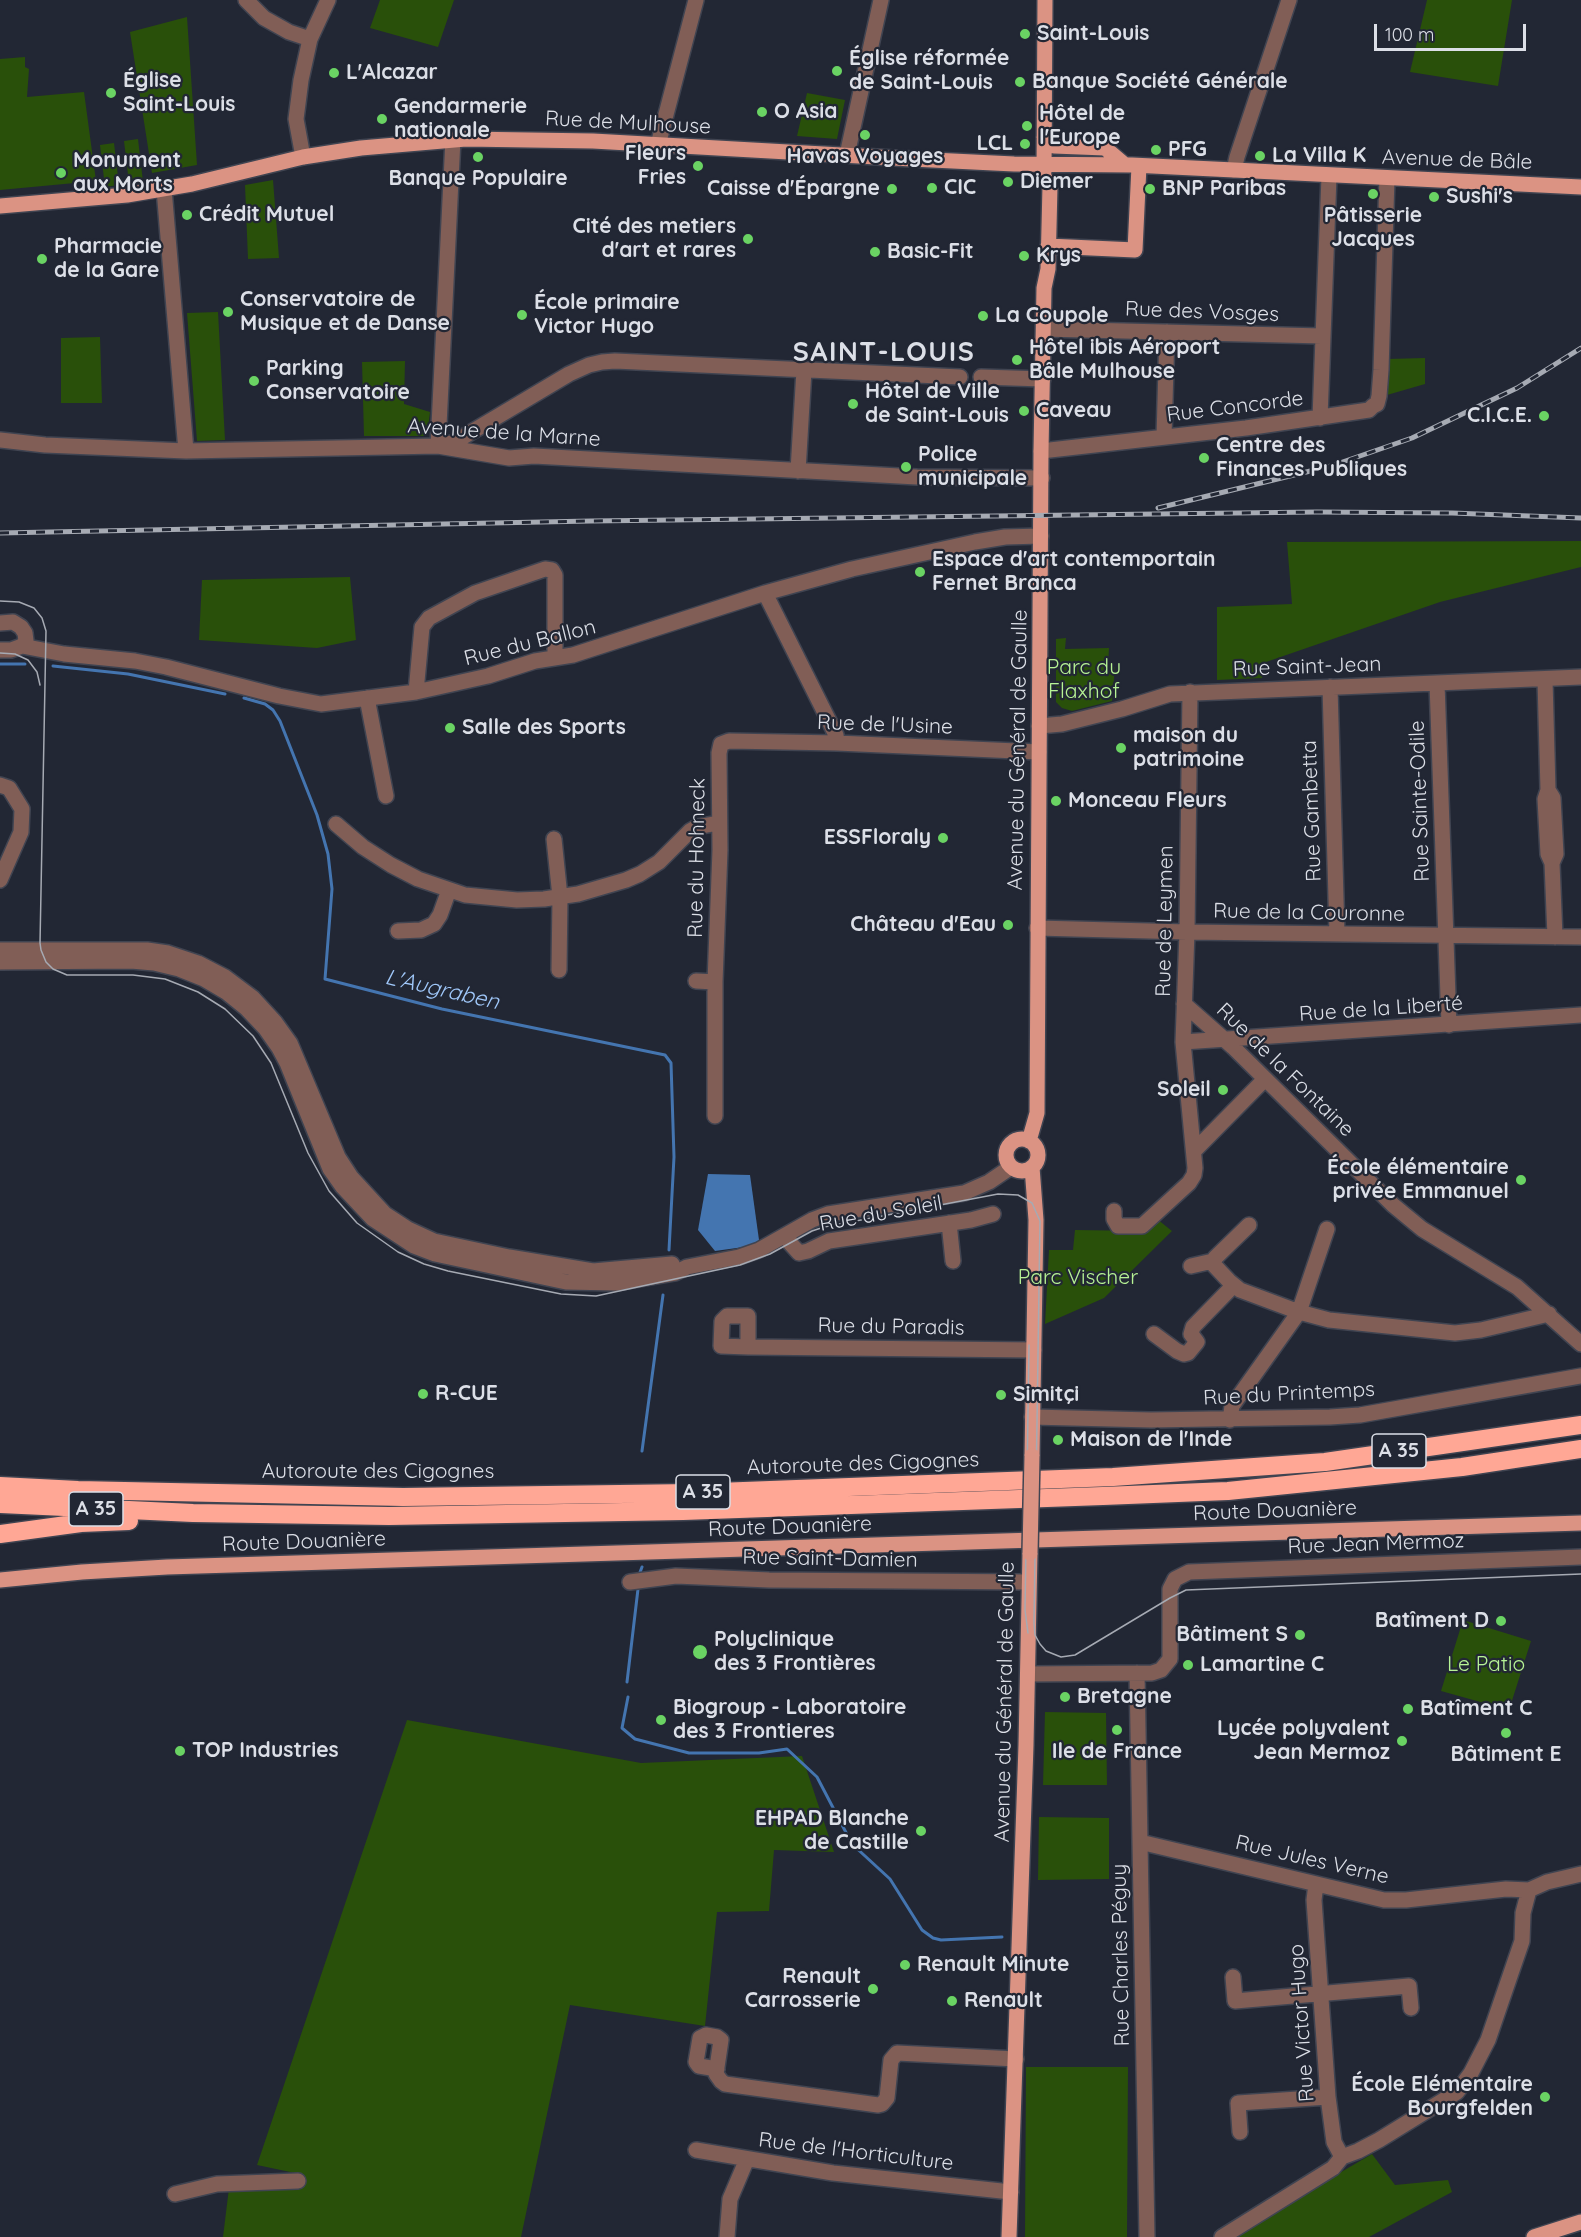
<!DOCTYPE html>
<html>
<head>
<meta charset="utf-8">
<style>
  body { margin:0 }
  #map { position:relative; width:1581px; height:2237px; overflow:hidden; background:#222734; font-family:Quicksand,sans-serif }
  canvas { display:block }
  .scale { position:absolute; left:1374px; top:24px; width:152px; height:27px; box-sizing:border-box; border:3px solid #dcdfe7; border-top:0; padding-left:8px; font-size:18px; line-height:21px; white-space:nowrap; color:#dcdfe7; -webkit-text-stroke:4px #222734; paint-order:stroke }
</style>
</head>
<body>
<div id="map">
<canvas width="1581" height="2237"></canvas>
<div class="scale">100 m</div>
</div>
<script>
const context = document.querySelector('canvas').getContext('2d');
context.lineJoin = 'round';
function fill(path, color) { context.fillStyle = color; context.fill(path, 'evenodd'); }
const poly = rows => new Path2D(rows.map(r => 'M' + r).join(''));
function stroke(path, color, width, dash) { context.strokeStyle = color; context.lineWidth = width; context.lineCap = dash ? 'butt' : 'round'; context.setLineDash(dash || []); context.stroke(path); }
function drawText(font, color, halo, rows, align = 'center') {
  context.font = font + ' Quicksand,sans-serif'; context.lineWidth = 4.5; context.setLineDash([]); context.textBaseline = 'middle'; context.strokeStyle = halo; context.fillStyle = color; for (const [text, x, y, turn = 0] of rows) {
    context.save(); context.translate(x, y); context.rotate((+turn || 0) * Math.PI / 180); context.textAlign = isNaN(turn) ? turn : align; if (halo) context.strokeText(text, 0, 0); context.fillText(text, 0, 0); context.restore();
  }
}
fill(poly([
  [380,0,454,0,438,47,370,28],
  [1427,0,1512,0,1498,86,1410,72],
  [187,17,197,165,152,173,130,32],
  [25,57,25,67,29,69,27,97,84,92,96,181,0,190,0,59],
  [807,93,845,100,837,139,797,136],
  [138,139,143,182,129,183,124,141],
  [114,143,119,185,105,187,100,145],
  [273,180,279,258,248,259,245,185],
  [218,312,225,440,197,441,187,313],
  [100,337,102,403,61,403,61,338],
  [1425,358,1425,384,1387,395,1388,359],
  [405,361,404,404,430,412,427,436,364,436,362,362],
  [1581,541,1581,567,1440,602,1266,662,1262,678,1217,680,1217,607,1292,604,1287,542],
  [350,577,356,640,317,648,199,640,202,580],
  [1066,638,1065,649,1109,648,1108,665,1115,667,1112,701,1072,711,1062,708,1056,702,1056,639],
  [1157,1219,1172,1231,1104,1298,1045,1324,1049,1250,1073,1250,1075,1230,1144,1231],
  [1463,1620,1531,1641,1509,1710,1441,1691],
  [1045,1712,1106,1713,1107,1785,1043,1785],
  [407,1720,641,1763,802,1756,834,1852,774,1850,769,1911,717,1912,705,2026,570,2005,521,2237,223,2237,229,2188,295,2173,257,2165],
  [1039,1817,1109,1818,1109,1879,1038,1880],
  [1026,2067,1128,2067,1127,2237,1025,2237],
  [1372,2154,1395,2185,1448,2180,1452,2192,1369,2237,1230,2237]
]), '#29500a');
fill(poly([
  [708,1174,750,1175,759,1240,751,1246,715,1251,698,1230]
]), '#4475b0');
stroke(poly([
  [0,664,25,664],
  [53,666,128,674,225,694],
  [244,698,265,704,273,710,280,721,317,815,328,854,332,889,325,979,442,1009,665,1055,671,1063,674,1157,669,1250],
  [642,1451,663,1295],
  [639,1575,642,1567],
  [627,1682,638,1589],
  [628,1697,622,1728,635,1739,689,1753,759,1753,787,1749,817,1777,852,1844,890,1879,922,1930,933,1938,941,1940,1002,1937]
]), '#4475b0', 3);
const minor = poly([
  [246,0,264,18,289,32,310,39],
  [658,145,696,0],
  [847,155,881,0],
  [303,157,296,119,301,80,310,39,328,0],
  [1234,170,1237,157,1289,0],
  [164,189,186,451],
  [1044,329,1322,336],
  [981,377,1043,379],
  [1320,418,1329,176],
  [1164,437,1167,332],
  [0,440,45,445,186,451,438,446,509,458,534,456,917,477,1042,478],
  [439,445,453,443,569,374,589,365,602,362,615,361,960,377],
  [438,446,453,139],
  [1041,451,1246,428,1369,410,1373,406,1377,404,1379,396,1381,370,1387,178],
  [798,471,804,370],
  [765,593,836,735,837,743],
  [0,623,13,622,21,627,25,633,26,641,22,646],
  [0,650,11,650,22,646,64,654,135,661,166,667,279,696,321,704,416,692,488,676,535,661,573,655,765,593,852,569,975,542,1005,537,1041,536],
  [1545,680,1548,790],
  [1437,683,1449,1025],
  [1330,687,1337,934],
  [416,692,422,627,429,618,475,593,545,569,552,570,555,575,555,658],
  [367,698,386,796],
  [1039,726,1062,724,1122,709,1170,694,1581,677],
  [0,785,9,788,22,809,21,832,0,880],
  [336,824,363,847,391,865,418,879,465,895,517,900,544,899,578,894,626,880,640,874,659,862,690,831,697,827,718,823],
  [554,839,560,897,559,970],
  [1552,863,1556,854,1553,798,1548,790,1545,799,1548,854,1552,863,1555,937],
  [1037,928,1187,932,1581,937],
  [398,931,421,930,434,924,440,915,449,890],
  [0,950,147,950,168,953,198,963,225,977,253,998,275,1022,290,1043,338,1157,351,1177,385,1214,408,1229,434,1241,509,1257,593,1271,672,1264],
  [0,962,131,961,154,963,179,969,204,979,226,992,247,1009,265,1028,279,1048,287,1063,330,1169,342,1186,373,1219,414,1246,435,1254,566,1282,616,1283,675,1273,687,1267,739,1257,759,1250,812,1220,828,1214,964,1193,989,1182,1011,1167],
  [696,981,715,982],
  [1184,1004,1233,1047,1393,1205,1422,1229,1517,1287,1581,1344],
  [1183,1042,1581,1015],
  [715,1116,715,982,720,850,719,753,721,744,729,741,837,743,1039,752],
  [1195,1150,1265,1079],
  [1114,1211,1114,1219,1118,1226,1142,1226,1189,1183,1194,1175,1195,1168,1183,1042,1187,932,1190,692],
  [949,1223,953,1261],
  [1249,1225,1215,1258,1213,1264,1229,1281,1240,1290,1299,1312,1329,1320,1455,1333,1481,1330,1549,1314],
  [788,1235,790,1243,799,1253,808,1251,829,1241,971,1220,993,1214],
  [1191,1266,1213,1261],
  [1154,1334,1177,1351,1184,1354,1188,1353,1197,1342,1191,1334,1193,1327,1233,1286],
  [748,1347,748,1316,727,1316,722,1321,721,1346,748,1347,1034,1350],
  [1032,1417,1151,1420,1330,1417,1360,1415,1581,1376],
  [1230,1420,1232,1406,1299,1312,1327,1229],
  [630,1582,676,1576,769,1580,1029,1582],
  [1137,1673,1147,2237],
  [1028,1674,1152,1673,1161,1670,1170,1659,1170,1589,1175,1579,1189,1572,1581,1557],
  [1140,1842,1384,1900,1406,1900,1506,1889,1529,1890,1547,1882,1581,1874],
  [1316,1884,1314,1900,1328,2097,1334,2142,1342,2157],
  [1233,1977,1235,2001,1409,1986,1411,2008],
  [717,2069,699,2066,696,2062,700,2038,706,2035,717,2037,721,2040,716,2074,721,2081,725,2084,878,2105,882,2104,887,2098,891,2060,897,2053,1016,2059],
  [1240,2132,1238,2103,1328,2097],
  [696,2150,833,2173,1011,2192],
  [175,2194,217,2184,298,2181],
  [727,2237,730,2199,747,2159],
  [1222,2237,1333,2168,1342,2157,1358,2151,1379,2140,1457,2092,1471,2073,1488,2040,1522,1941,1523,1913,1529,1890]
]);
const major = poly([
  [1044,137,1054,146,1105,148,1125,165],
  [1044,172,1045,0],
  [0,206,127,195,192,184,303,157,361,148,466,139,593,141,912,159,1014,164,1132,165,1581,187],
  [1048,246,1135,250,1139,166],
  '1006 1155a16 16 0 1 1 32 0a16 16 0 1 1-32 0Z',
  [1029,1141,1037,1113,1041,451,1044,288,1048,269,1050,186,1044,177],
  [1032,1167,1036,1220,1032,1456],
  [0,1580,82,1572,167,1567,1581,1523],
  [1009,2237,1026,1745,1030,1553],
  [1534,2237,1581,2222]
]);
const highway = poly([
  [0,1486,78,1490,403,1497,691,1493,1113,1477,1325,1462,1581,1425],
  [0,1504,193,1513,389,1516,683,1511,1103,1496,1228,1491,1462,1467,1581,1449],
  [0,1534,81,1523,129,1521]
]);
stroke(minor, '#404451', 18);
stroke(major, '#404451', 18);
stroke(highway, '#404451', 21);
stroke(minor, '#815e56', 15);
stroke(major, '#db9383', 15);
stroke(highway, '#ffa795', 18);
stroke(poly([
  [0,601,19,602,34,608,42,618,46,631,40,943,41,950,46,962,53,969,67,975,133,975,165,979,198,992,225,1009,253,1036,271,1063,308,1153,329,1191,357,1223,398,1252,424,1264,448,1271,561,1294,596,1296,740,1265,770,1254,812,1231,824,1227,998,1194,1018,1195,1032,1203,1040,1221,1034,1623,1035,1635,1040,1644,1046,1651,1061,1657,1075,1655,1170,1598,1186,1590,1581,1574],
  [0,653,15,654,28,660,37,672,40,685],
  [1028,1633,1025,1610,1029,1345]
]), '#a6aab3', 1.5);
const rail = poly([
  [1158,508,1331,466,1412,438,1517,388,1581,348],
  [0,533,591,521,1317,512,1452,513,1581,518]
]);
stroke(rail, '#a6aab3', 5);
stroke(rail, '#222734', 3, [9]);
const majorBridge = poly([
  [1030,1553,1032,1456]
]);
stroke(majorBridge, '#404451', 18, []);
stroke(majorBridge, '#db9383', 15);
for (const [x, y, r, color] of [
  [1025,34,6,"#6ad363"],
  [837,71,6,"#6ad363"],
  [334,73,6,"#6ad363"],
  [1020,82,6,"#6ad363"],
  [111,93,6,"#6ad363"],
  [762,112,6,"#6ad363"],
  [382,119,6,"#6ad363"],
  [1027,126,6,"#6ad363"],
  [865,135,6,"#6ad363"],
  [1025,144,6,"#6ad363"],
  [1156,150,6,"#6ad363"],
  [1260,156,6,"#6ad363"],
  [478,157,6,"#6ad363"],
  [698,166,6,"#6ad363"],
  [61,173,6,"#6ad363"],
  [1008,182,6,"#6ad363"],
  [932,188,6,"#6ad363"],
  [892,189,6,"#6ad363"],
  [1150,189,6,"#6ad363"],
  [1373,194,6,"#6ad363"],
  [1434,197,6,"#6ad363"],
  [187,215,6,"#6ad363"],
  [748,239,6,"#6ad363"],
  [875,252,6,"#6ad363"],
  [1024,256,6,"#6ad363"],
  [42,259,6,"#6ad363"],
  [228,312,6,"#6ad363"],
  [522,315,6,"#6ad363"],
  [983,316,6,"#6ad363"],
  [1017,360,6,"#6ad363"],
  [254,381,6,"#6ad363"],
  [853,404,6,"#6ad363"],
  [1024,411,6,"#6ad363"],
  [1544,416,6,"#6ad363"],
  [1204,458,6,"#6ad363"],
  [906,467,6,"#6ad363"],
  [920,572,6,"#6ad363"],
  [450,728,6,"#6ad363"],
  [1121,748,6,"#6ad363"],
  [1056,801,6,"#6ad363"],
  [943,838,6,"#6ad363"],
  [1008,925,6,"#6ad363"],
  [1223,1090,6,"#6ad363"],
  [1521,1180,6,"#6ad363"],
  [423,1394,6,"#6ad363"],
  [1001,1395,6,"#6ad363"],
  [1058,1440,6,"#6ad363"],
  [1501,1621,6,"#6ad363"],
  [1300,1635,6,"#6ad363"],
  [700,1652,8,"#6ad363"],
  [1188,1665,6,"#6ad363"],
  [1065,1697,6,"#6ad363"],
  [1408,1709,6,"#6ad363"],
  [661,1720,6,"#6ad363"],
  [1117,1730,6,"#6ad363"],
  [1506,1733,6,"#6ad363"],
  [1402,1741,6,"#6ad363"],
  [180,1751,6,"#6ad363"],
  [921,1831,6,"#6ad363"],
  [905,1965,6,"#6ad363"],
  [873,1989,6,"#6ad363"],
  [952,2001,6,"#6ad363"],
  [1545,2097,6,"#6ad363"]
]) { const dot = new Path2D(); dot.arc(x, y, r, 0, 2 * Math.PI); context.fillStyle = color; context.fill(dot); stroke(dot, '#222734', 2); }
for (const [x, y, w] of [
  [1399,1451,54],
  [703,1492,54],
  [96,1509,54]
]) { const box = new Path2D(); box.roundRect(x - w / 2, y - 17, w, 34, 4.5); context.fillStyle = '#222734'; context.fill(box); stroke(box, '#dcdfe7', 1.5); }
drawText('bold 20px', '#dcdfe7', null, [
  ["A 35",1399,1451],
  ["A 35",703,1492],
  ["A 35",96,1509]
]);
drawText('bold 21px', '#dcdfe7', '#222734', [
  ["Saint-Louis",1037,34],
  ["Église réformée",849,59],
  ["de Saint-Louis",849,83],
  ["L'Alcazar",346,73],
  ["Église",123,81],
  ["Saint-Louis",123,105],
  ["Banque Société Générale",1032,82],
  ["Gendarmerie",394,107],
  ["nationale",394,131],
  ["O Asia",774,112],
  ["Hôtel de",1039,114],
  ["l'Europe",1039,138],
  ["LCL",1013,144,"right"],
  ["PFG",1168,150],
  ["Fleurs",686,154,"right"],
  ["Fries",686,178,"right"],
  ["La Villa K",1272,156],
  ["Havas Voyages",865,157,"center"],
  ["Monument",73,161],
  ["aux Morts",73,185],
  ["Banque Populaire",478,179,"center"],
  ["Diemer",1020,182],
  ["CIC",944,188],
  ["Caisse d'Épargne",880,189,"right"],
  ["BNP Paribas",1162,189],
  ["Sushi's",1446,197],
  ["Crédit Mutuel",199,215],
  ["Pâtisserie",1373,216,"center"],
  ["Jacques",1373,240,"center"],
  ["Cité des metiers",736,227,"right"],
  ["d'art et rares",736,251,"right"],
  ["Pharmacie",54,247],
  ["de la Gare",54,271],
  ["Basic-Fit",887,252],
  ["Krys",1036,256],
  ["Conservatoire de",240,300],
  ["Musique et de Danse",240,324],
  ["École primaire",534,303],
  ["Victor Hugo",534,327],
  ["La Coupole",995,316],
  ["Hôtel ibis Aéroport",1029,348],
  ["Bâle Mulhouse",1029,372],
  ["Parking",266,369],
  ["Conservatoire",266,393],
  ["Hôtel de Ville",865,392],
  ["de Saint-Louis",865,416],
  ["Caveau",1036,411],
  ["C.I.C.E.",1532,416,"right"],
  ["Centre des",1216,446],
  ["Finances Publiques",1216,470],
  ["Police",918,455],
  ["municipale",918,479],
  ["Espace d'art contemportain",932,560],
  ["Fernet Branca",932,584],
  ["Salle des Sports",462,728],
  ["maison du",1133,736],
  ["patrimoine",1133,760],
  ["Monceau Fleurs",1068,801],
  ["ESSFloraly",931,838,"right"],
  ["Château d'Eau",996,925,"right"],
  ["Soleil",1211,1090,"right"],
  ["École élémentaire",1509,1168,"right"],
  ["privée Emmanuel",1509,1192,"right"],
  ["R-CUE",435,1394],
  ["Simitçi",1013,1395],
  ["Maison de l'Inde",1070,1440],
  ["Batîment D",1489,1621,"right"],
  ["Bâtiment S",1288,1635,"right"],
  ["Polyclinique",714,1640],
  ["des 3 Frontières",714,1664],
  ["Lamartine C",1200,1665],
  ["Bretagne",1077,1697],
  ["Biogroup - Laboratoire",673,1708],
  ["des 3 Frontieres",673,1732],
  ["Batîment C",1420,1709],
  ["Lycée polyvalent",1390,1729,"right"],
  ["Jean Mermoz",1390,1753,"right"],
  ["TOP Industries",192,1751],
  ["Ile de France",1117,1752,"center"],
  ["Bâtiment E",1506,1755,"center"],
  ["EHPAD Blanche",909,1819,"right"],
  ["de Castille",909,1843,"right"],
  ["Renault Minute",917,1965],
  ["Renault",861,1977,"right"],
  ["Carrosserie",861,2001,"right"],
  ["Renault",964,2001],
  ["École Elémentaire",1533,2085,"right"],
  ["Bourgfelden",1533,2109,"right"]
], 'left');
drawText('21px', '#dcdfe7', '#222734', [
  ["Rue de Mulhouse",628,123,3],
  ["Avenue de Bâle",1457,160,2],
  ["Rue des Vosges",1202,312,2],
  ["Rue Concorde",1235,407,-7],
  ["Avenue de la Marne",504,433,4],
  ["Rue du Ballon",530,643,-14],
  ["Rue Saint-Jean",1307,667,-2],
  ["Rue de l'Usine",885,725,2],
  ["Avenue du Général de Gaulle",1018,750,-89],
  ["Rue Sainte-Odile",1420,801,-92],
  ["Rue Gambetta",1312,811,-92],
  ["Rue du Hohneck",697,858,-89],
  ["Rue de la Couronne",1309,913,1],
  ["Rue de Leymen",1165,921,-89],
  ["Rue de la Liberté",1381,1009,-4],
  ["Rue de la Fontaine",1285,1070,44],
  ["Rue du Soleil",881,1214,-10],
  ["Rue du Paradis",891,1327,1],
  ["Rue du Printemps",1289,1394,-3],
  ["Autoroute des Cigognes",863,1464,-2],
  ["Autoroute des Cigognes",378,1472],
  ["Route Douanière",1275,1511,-2],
  ["Route Douanière",790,1527,-2],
  ["Route Douanière",304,1542,-2],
  ["Rue Jean Mermoz",1376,1544,-2],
  ["Rue Saint-Damien",830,1559,1],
  ["Avenue du Général de Gaulle",1005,1702,-89],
  ["Rue Jules Verne",1312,1860,13],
  ["Rue Charles Péguy",1121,1955,-91],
  ["Rue Victor Hugo",1302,2023,-94],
  ["Rue de l'Horticulture",856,2152,7]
]);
drawText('21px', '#b7f395', '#222734', [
  ["Parc du",1084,668],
  ["Flaxhof",1084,692],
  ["Parc Vischer",1078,1278],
  ["Le Patio",1486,1665]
]);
drawText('italic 22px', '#a0c8fa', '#222734', [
  ["L'Augraben",442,990,13]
]);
context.letterSpacing = '1.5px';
drawText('bold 27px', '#dcdfe7', '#222734', [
  ["SAINT-LOUIS",884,353]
]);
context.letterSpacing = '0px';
</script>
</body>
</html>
